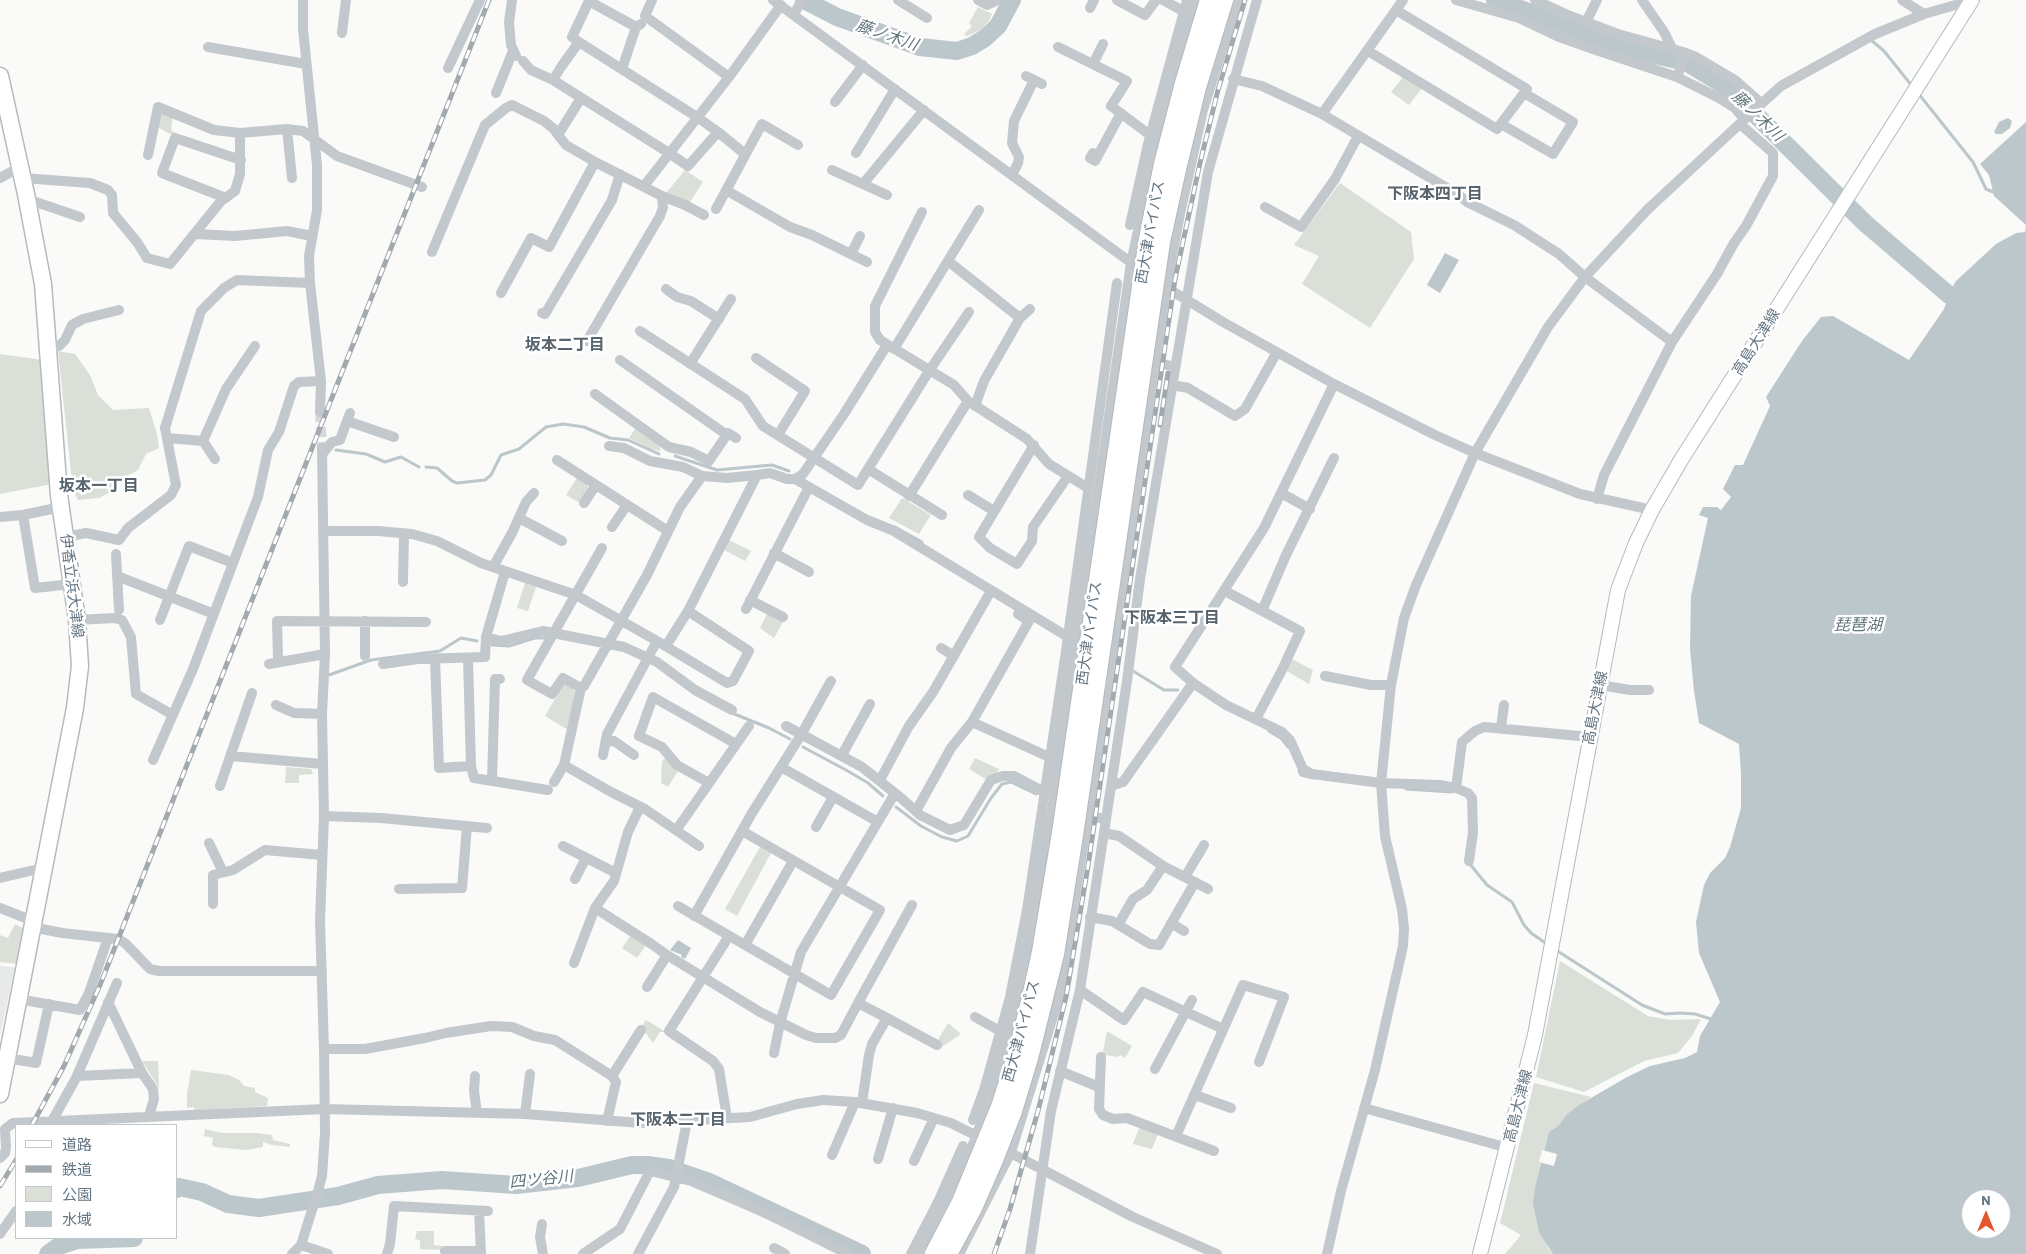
<!DOCTYPE html>
<html>
<head>
<meta charset="utf-8">
<style>
  body { margin:0 }
  #map { position:relative; width:2026px; height:1254px; overflow:hidden; background:#fafaf8; font-family:Barlow,"Noto Sans JP",sans-serif }
  canvas { display:block }
  .legend { position:absolute; left:15px; top:1124px; width:162px; height:115px; box-sizing:border-box; background:#fff; border:1px solid #c1c8cd; margin:0; padding:6px 9px; list-style:none; font-size:15px; color:#657683 }
  .legend li { display:flex; align-items:center; gap:10px; height:25px }
  .legend b { width:25px; border:1px solid #c1c8cd }
  .north { position:absolute; left:1961px; top:1189px; width:50px; height:50px; box-sizing:border-box; background:#fff; border:1px solid #c1c8cd; border-radius:50%; rotate:0deg; font-size:14px; font-weight:700; line-height:20px; text-align:center; color:#657683 }
  .north::after { content:''; display:block; margin:auto; width:18px; height:22px; background:#e4572e; clip-path:polygon(50% 0,100% 100%,50% 72%,0 100%) }
</style>
</head>
<body>
<div id="map">
<canvas width="2026" height="1254"></canvas>
<ul class="legend">
<li><b style="height:6px;background:#fff"></b>道路</li>
<li><b style="height:6px;background:#a2aab0"></b>鉄道</li>
<li><b style="height:14px;background:#dadfd7"></b>公園</li>
<li><b style="height:14px;background:#bbc7cb"></b>水域</li>
</ul>
<div class="north">N</div>
</div>
<script>
const context = document.querySelector('canvas').getContext('2d');
context.lineJoin = 'round';
function fill(path, color) { context.fillStyle = color; context.fill(path, 'evenodd'); }
const poly = rows => new Path2D(rows.map(r => 'M' + r).join(''));
function stroke(path, color, width, dash) { context.strokeStyle = color; context.lineWidth = width; context.lineCap = dash ? 'butt' : 'round'; context.setLineDash(dash || []); context.stroke(path); }
function drawText(font, color, halo, rows, align = 'center') {
  context.font = font + ' Barlow,"Noto Sans JP",sans-serif'; context.lineWidth = 5; context.setLineDash([]); context.textBaseline = 'middle'; context.strokeStyle = halo; context.fillStyle = color; for (const [text, x, y, turn = 0] of rows) {
    context.save(); context.translate(x, y); context.rotate((+turn || 0) * Math.PI / 180); context.textAlign = isNaN(turn) ? turn : align; if (halo) context.strokeText(text, 0, 0); context.fillText(text, 0, 0); context.restore();
  }
}
fill(poly([
  [0,966,15,967,0,1036]
]), '#e8e9e9');
fill(poly([
  [978,7,992,14,989,21,980,30,967,36,964,34,972,26,969,23],
  [1403,77,1422,88,1409,105,1391,92],
  [161,111,173,116,171,130,176,133,174,136,157,127],
  [685,170,703,182,690,202,666,193],
  [1340,183,1411,232,1414,259,1370,328,1302,284,1319,256,1294,245],
  [58,351,75,354,90,375,98,395,113,410,149,408,157,434,159,448,146,454,138,470,117,481,111,492,99,498,78,500,73,490],
  [0,354,43,360,52,484,0,494],
  [636,427,658,443,661,451,651,449,629,438],
  [577,478,587,484,588,490,580,503,566,495],
  [902,498,931,515,919,534,889,518],
  [729,540,751,551,745,561,724,550],
  [525,583,536,587,528,611,517,608],
  [767,614,783,622,774,638,760,628],
  [1292,659,1313,670,1309,684,1287,671],
  [563,685,570,685,575,692,568,730,545,716],
  [666,758,678,771,668,787,661,783,662,761],
  [975,758,999,769,997,773,987,780,969,769],
  [286,767,311,769,313,774,299,775,299,783,285,783],
  [760,847,771,853,737,916,725,909],
  [15,924,25,929,19,964,0,962,0,935,8,938],
  [631,935,646,945,637,958,622,948],
  [1560,961,1648,1016,1670,1020,1701,1019,1692,1036,1678,1053,1644,1061,1584,1092,1536,1077],
  [646,1020,666,1032,660,1032,653,1043,641,1027],
  [948,1023,961,1034,937,1050,936,1049,938,1040],
  [1107,1031,1132,1046,1125,1058,1120,1055,1118,1057,1105,1055,1103,1052],
  [142,1061,158,1061,159,1088],
  [191,1070,229,1075,239,1080,244,1086,255,1088,255,1092,268,1098,267,1106,194,1110,194,1107,187,1108,187,1094],
  [1534,1083,1591,1097,1567,1114,1558,1126,1549,1132,1536,1183,1548,1248,1553,1254,1505,1254,1521,1235,1500,1223],
  [1139,1128,1158,1134,1152,1149,1133,1144],
  [205,1129,222,1133,256,1133,272,1135,273,1140,290,1144,290,1147,272,1145,263,1142,263,1147,246,1150,215,1147,212,1145,213,1138,204,1136],
  [417,1231,434,1231,434,1245,442,1246,442,1250,420,1249,420,1240,415,1239]
]), '#dadfd7');
fill(poly([
  [2008,118,2012,121,2010,128,2002,134,1996,134,1994,132,1999,122],
  [2026,122,2026,1254,1553,1254,1539,1232,1533,1203,1536,1183,1549,1132,1558,1126,1567,1114,1579,1105,1627,1077,1650,1066,1685,1058,1697,1052,1700,1036,1720,1002,1699,953,1696,922,1704,885,1710,873,1725,858,1730,847,1741,808,1741,774,1739,744,1699,723,1694,691,1690,649,1691,596,1708,518,1699,515,1703,507,1717,507,1721,510,1731,497,1723,489,1735,465,1743,465,1770,406,1766,397,1802,341,1821,317,1833,316,1909,360,1944,309,1951,289,1956,281,1996,244,2016,233,2025,232,2026,225,1994,196,1989,175,1980,164],
  [1971,1199,2001,1199,2001,1229,1971,1229],
  [1445,253,1459,260,1440,293,1427,285],
  [678,940,691,948,685,959,681,957,682,955,670,950]
]), '#bbc7cb');
fill(poly([
  [1542,1150,1557,1154,1554,1166,1539,1162]
]), '#fafaf8');
stroke(poly([
  [1871,40,1884,51,1912,86],
  [1918,93,1973,162,1986,189,1993,192],
  [336,450,366,454,385,462,401,457,419,467],
  [675,456,717,470,772,465,789,471],
  [426,467,437,468,452,481,457,483,485,480,491,475,501,455,519,449,546,427,563,424,584,427,610,438,628,440,659,454],
  [895,527,922,542],
  [492,645,509,646,535,638,545,638],
  [1133,671,1164,690,1178,690],
  [329,675,371,660,440,651,461,638,477,641],
  [732,713,769,728,790,739],
  [1269,731,1282,739,1288,747],
  [803,747,846,770,868,783,883,796],
  [1299,771,1301,775,1313,778],
  [1406,789,1452,792],
  [896,807,921,826,942,837,957,841,968,836,991,798,1002,784,1011,782,1036,794],
  [1469,863,1487,885,1512,902,1524,925,1531,933,1544,942],
  [1559,952,1642,1005,1665,1014,1680,1013,1695,1014,1714,1020]
]), '#bbc7cb', 3);
stroke(poly([
  [804,0,837,17,920,47,957,51,972,46,985,38,998,26,1012,0],
  [1495,0,1641,52,1686,62,1737,93,1756,115,1866,224,1949,295,1970,304],
  [176,1189,179,1187,202,1192,228,1204,259,1208,338,1196,378,1185,442,1180,516,1185,578,1178,632,1165,647,1165,669,1168,709,1182,862,1254],
  [48,1254,59,1246,77,1240,134,1238]
]), '#bbc7cb', 18);
stroke(poly([
  [320,412,322,448]
]), '#d5d9db', 10, [10, 5]);
const secondary = poly([
  [1480,1254,1535,1035,1618,590,1636,543,1652,510,1681,460,1972,0]
]);
const primary = poly([
  [0,76,26,194,43,284,59,495,77,620,80,666,75,708,0,1094]
]);
stroke(secondary, '#b3babf', 16);
stroke(primary, '#b5babe', 19);
stroke(poly([
  [303,0,303,29,317,165,317,210,309,256,310,283,321,381,320,412],
  [512,0,509,22,511,45,516,56],
  [652,0,645,16,729,77],
  [773,0,1137,267],
  [898,0,927,18],
  [978,0,987,5,998,0],
  [1117,0,1145,15,1156,0],
  [1163,0,1183,11],
  [1456,0,1519,18,1559,37,1593,49,1677,77,1719,98,1735,108,1744,119],
  [1535,0,1570,16,1618,34,1683,52,1696,57,1735,80,1761,103],
  [1642,0,1664,32,1672,48],
  [1902,0,1924,14],
  [1090,8,1094,0],
  [794,14,802,0],
  [1586,22,1597,0],
  [342,33,346,0],
  [579,42,572,37,589,1,636,27],
  [208,47,306,64],
  [1058,47,1127,81,1111,106,1150,135],
  [1368,51,1497,129,1527,89,1396,10],
  [523,61,531,70,553,80],
  [1093,64,1103,44],
  [448,68,480,0],
  [622,69,636,27,641,24],
  [1026,76,1042,84],
  [1677,77,1686,53],
  [1233,79,1262,86,1322,114,1459,195,1467,202,1514,225,1559,254,1585,277,1672,342],
  [496,93,513,51],
  [835,102,863,65],
  [1322,114,1403,0],
  [1501,124,1553,154,1573,122,1524,93],
  [287,129,292,178],
  [718,132,688,166,669,153,553,80,561,67,579,42,697,117,718,132,745,154],
  [558,135,566,145,595,162,662,196,663,207,660,216,587,341],
  [856,153,895,89],
  [1093,153,1090,158,1095,161,1121,113],
  [148,155,158,107,214,130,240,133,287,129,303,131,337,156,422,187],
  [832,170,887,195],
  [1012,175,1018,163,1019,157,1012,143,1014,121,1034,80],
  [0,178,20,167],
  [23,178,90,183,108,190,112,195,113,213,137,242,147,258,170,264,221,201,235,191,240,174,240,133],
  [863,184,924,110],
  [644,186,729,77,781,5],
  [726,190,790,227,812,235,867,262],
  [662,196,685,205,704,215],
  [226,198,162,173,175,138,241,160],
  [27,199,80,217],
  [1265,207,1301,227,1335,179,1358,136],
  [716,209,762,124,798,145],
  [922,212,875,306,875,332,880,340,954,385,968,401,1027,439,1049,464,1088,488],
  [1130,225,1148,144,1187,0],
  [195,234,235,236,287,231,312,236],
  [432,252,485,125,506,108,512,105,544,121,554,129,558,135,581,98],
  [851,254,860,236],
  [948,261,1020,318],
  [1159,283,1223,322,1334,384,1435,435,1475,453,1580,494,1652,510],
  [666,289,677,297,691,301,719,319],
  [501,293,531,238,549,247,595,162],
  [542,313,545,314,612,200,620,174],
  [640,331,745,399,763,426,858,485,929,371,969,312],
  [48,346,59,346,65,340,72,325,83,319,119,310],
  [894,349,979,210],
  [756,358,805,391,778,435],
  [620,360,727,435],
  [1148,360,1175,367],
  [690,364,731,299],
  [1334,384,1264,528,1175,667,1193,683,1226,705,1282,732,1290,740,1303,769,1312,774,1381,783,1440,785,1456,788,1462,742,1475,731,1484,727,1590,737],
  [1172,385,1188,388,1235,416,1245,409,1277,352],
  [595,394,669,447,691,452,709,461,728,433,736,438],
  [975,406,984,381,1020,318,1030,309],
  [347,421,394,437],
  [167,438,203,441,226,389,255,346],
  [203,441,215,459],
  [1034,445,979,537,990,548,1017,564,1032,541,1033,527,1068,476],
  [609,446,624,448,650,461,683,467,702,476,727,478,757,475],
  [323,453,332,442,340,440,350,413],
  [557,460,668,531],
  [868,469,942,515],
  [795,479,867,520,892,530,1068,637],
  [1281,493,1310,509],
  [968,495,994,511],
  [909,496,968,401],
  [1597,499,1604,475,1672,342,1717,274,1734,243,1746,226,1773,176,1773,153,1740,124],
  [584,503,596,485],
  [23,515,35,588,72,584],
  [0,517,23,515,61,507],
  [519,518,562,541],
  [612,527,627,505],
  [323,531,378,531,412,534,437,541,481,563,576,595,657,641],
  [66,537,86,533,119,540,128,528,171,495,176,485,165,428,201,311,224,288,237,280,310,283],
  [602,548,527,680,552,694,563,678,581,688,584,686,647,575,680,507,702,476],
  [774,553,809,572],
  [116,554,119,610],
  [493,567,512,533,526,502,534,493],
  [117,576,214,614],
  [403,582,404,534],
  [1225,591,1300,631,1282,670,1256,719],
  [750,600,783,617],
  [746,609,809,487],
  [1262,611,1286,555,1334,458],
  [77,620,115,618,122,620,131,637,136,694,173,715],
  [160,620,189,546,233,563],
  [486,637,501,641,543,631,624,647,657,662,695,690,732,710],
  [666,646,688,611,757,475,770,473,787,479,795,479,803,474,844,414,887,345],
  [941,648,954,656],
  [365,656,365,621],
  [278,658,277,621,426,622],
  [435,658,439,768,471,766],
  [468,658,471,766,474,778,548,790],
  [269,664,325,654],
  [383,664,418,659,485,657,486,637,505,572],
  [1325,676,1371,685,1391,685],
  [1600,685,1630,690,1649,690],
  [276,705,294,713,322,714],
  [972,722,1049,757],
  [786,726,862,767,901,798,920,815,950,830,964,825,991,780,1003,776,1014,776,1044,792],
  [1501,727,1504,705],
  [606,742,614,741,634,755],
  [603,755,607,734,657,641,727,683,733,681,749,651,688,611],
  [842,755,870,704],
  [231,756,322,764],
  [153,760,193,669,258,497,268,450,279,432,294,386,299,382,321,381],
  [564,765,611,792,645,809,699,846],
  [781,767,878,822],
  [880,780,909,726,933,692,988,596],
  [492,781,495,679,500,679],
  [554,782,564,765,581,688],
  [709,783,677,765,662,747,639,736,653,697,736,744],
  [220,786,252,693],
  [1111,786,1123,782,1193,683],
  [1456,788,1468,793,1472,798,1473,832,1469,861],
  [916,811,951,748,972,722,1029,621,1018,614],
  [1080,815,1106,819],
  [324,816,381,818,487,828],
  [816,827,833,797],
  [677,829,749,726],
  [1104,833,1119,836,1163,866,1208,889],
  [209,843,223,872],
  [563,846,616,873],
  [1185,877,1204,845],
  [0,878,43,868],
  [575,879,586,858],
  [399,889,462,888,467,826],
  [213,904,213,875,233,870,265,850,322,855],
  [678,906,831,995,880,910,742,831],
  [0,908,33,921],
  [595,908,650,943,667,955,760,1012,806,1035,816,1038,835,1038,841,1035,858,1003],
  [694,916,752,813,801,735,831,681],
  [1090,917,1112,921,1150,944,1159,945,1195,882],
  [1171,923,1184,931],
  [1118,925,1133,899,1147,890,1163,866],
  [32,927,62,933,118,939,125,943,150,969,159,971,322,971],
  [745,945,793,861],
  [574,963,595,908,614,881,628,832,640,807],
  [647,987,667,955],
  [1080,990,1124,1020,1143,992,1223,1029],
  [18,999,80,1010,89,993,108,938],
  [108,1002,142,1073,153,1089,154,1099,149,1116],
  [975,1017,1000,1031],
  [887,1018,858,1003,912,905],
  [324,1049,365,1049,425,1038,446,1033,491,1026,512,1027,534,1036,555,1040,612,1076,616,1082,607,1121],
  [774,1053,780,1023,801,952,895,793],
  [1101,1057,1099,1109,1103,1115,1113,1119,1127,1118,1214,1151],
  [7,1058,36,1063,49,1004],
  [1155,1069,1192,1000],
  [1060,1071,1099,1087],
  [77,1076,142,1073],
  [475,1076,474,1091,477,1113],
  [612,1076,641,1030],
  [993,1092,984,1090,1010,997,1027,910,1065,658,1117,283],
  [1195,1095,1231,1108],
  [862,1103,869,1055,872,1044,887,1018,937,1045],
  [1364,1108,1508,1148],
  [525,1114,530,1074],
  [727,1118,719,1069,713,1061,669,1031,729,936],
  [973,1120,984,1090],
  [52,1121,76,1078,117,983],
  [1176,1136,1243,985,1284,997,1259,1062],
  [1005,1150,1133,1217,1217,1254],
  [832,1155,855,1102],
  [0,1158,5,1153,6,1147,5,1129,13,1123,325,1109,525,1114,641,1123,750,1117,797,1104,823,1100,855,1102,917,1113,951,1123,983,1139],
  [878,1159,893,1108],
  [914,1161,934,1118],
  [479,1211,481,1254],
  [542,1224,540,1237,543,1254],
  [0,1234,16,1211],
  [301,1245,328,1254],
  [774,1248,785,1254],
  [445,1251,481,1251],
  [292,1254,301,1245,318,1191,322,1176,325,1133,324,1049,320,920,324,816,322,714,325,654,322,448],
  [387,1254,390,1244,394,1206,488,1211],
  [583,1254,620,1229,650,1171,691,1181,768,1214,848,1254],
  [638,1254,674,1187,687,1121],
  [911,1254,938,1202,963,1146],
  [1030,1254,1051,1111,1080,990,1127,681,1140,579,1208,172,1257,0],
  [1327,1254,1341,1191,1375,1070,1403,946,1404,928,1402,909,1385,836,1381,783,1391,685,1404,618,1416,585,1475,453,1548,327,1585,277,1647,210,1759,106,1781,86,1875,34,1924,14,1973,0]
]), '#c3c8cc', 10);
stroke(poly([
  [922,1254,960,1179,977,1137,993,1092,1015,1017,1035,921,1053,811,1132,263,1157,147,1198,0],
  [958,1254,1010,1152,1058,997,1087,816,1165,288,1179,214,1202,110,1237,0]
]), '#c3c8cc', 12);
stroke(secondary, '#fff', 14);
stroke(primary, '#fff', 16);
const rail = poly([
  [1160,425,1168,373],
  [32,1125,64,1066,100,985,489,0],
  [0,1186,16,1160],
  [994,1254,1010,1209,1038,1111,1066,997,1088,866,1175,279,1200,163,1218,90,1245,0]
]);
stroke(rail, '#a2aab0', 5);
stroke(rail, '#fff', 3, [9]);
const motorwayBridge = poly([
  [934,1254,961,1202,1000,1107,1017,1054,1030,1002,1041,952,1061,833,1148,239,1163,164,1184,83,1209,0],
  [948,1254,973,1208,994,1160,1013,1111,1029,1058,1055,954,1074,835,1161,242,1177,169,1197,87,1224,0]
]);
stroke(motorwayBridge, '#b4b9bd', 20, []);
stroke(motorwayBridge, '#fff', 18);
drawText('15px', '#657683', '#fff', [
  ["西大津バイパス",1150,232,-80],
  ["高島大津線",1756,342,-58],
  ["伊香立浜大津線",72,586,83],
  ["西大津バイパス",1089,633,-82],
  ["高島大津線",1595,708,-79],
  ["西大津バイパス",1021,1031,-75],
  ["高島大津線",1518,1106,-76]
]);
drawText('italic 16px', '#60757c', '#fff', [
  ["藤ノ木川",887,35,19],
  ["藤ノ木川",1758,116,44],
  ["琵琶湖",1858,625],
  ["四ツ谷川",541,1179,-6]
]);
drawText('bold 16px', '#57646e', '#fff', [
  ["下阪本四丁目",1435,194],
  ["坂本二丁目",565,345],
  ["坂本一丁目",99,486],
  ["下阪本三丁目",1172,618],
  ["下阪本二丁目",678,1120]
]);
</script>
</body>
</html>
